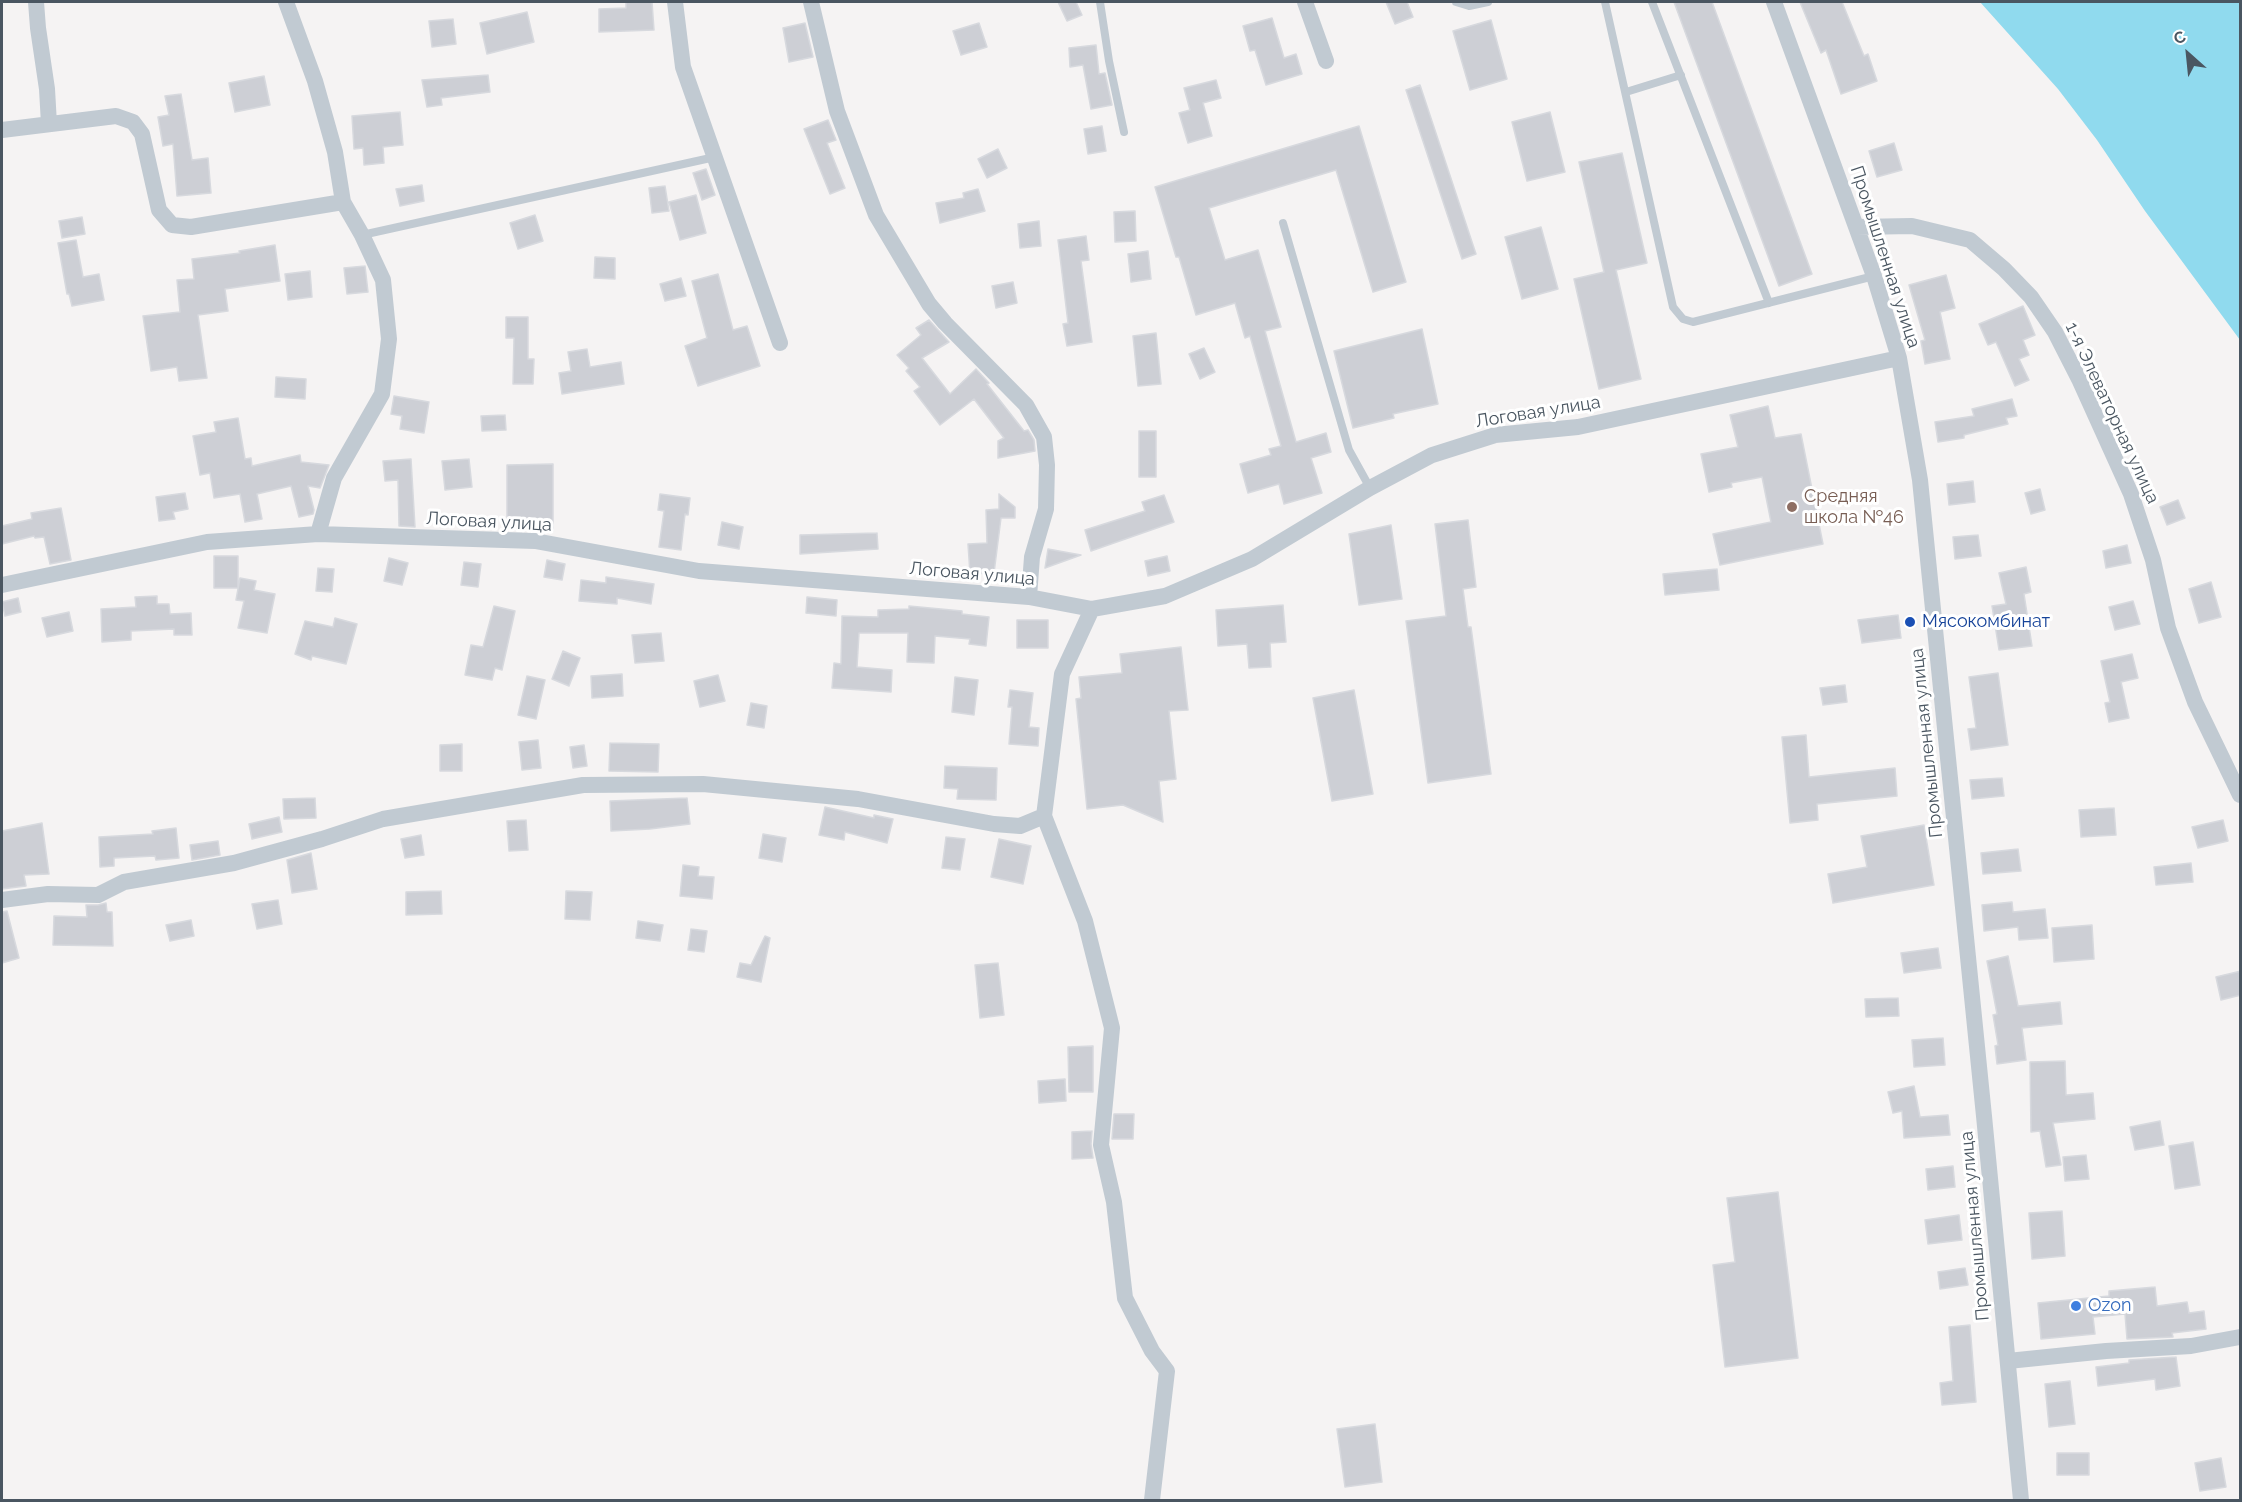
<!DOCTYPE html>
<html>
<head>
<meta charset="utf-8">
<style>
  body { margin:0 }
  #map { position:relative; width:2242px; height:1502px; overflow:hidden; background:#f5f3f3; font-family:Raleway,sans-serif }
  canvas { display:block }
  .frame { position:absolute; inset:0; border:3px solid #4a5661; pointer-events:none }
  .north { position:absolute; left:2158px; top:24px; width:60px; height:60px; -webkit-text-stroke:4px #fff; paint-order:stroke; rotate:333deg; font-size:16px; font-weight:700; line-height:24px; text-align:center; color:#4a5661 }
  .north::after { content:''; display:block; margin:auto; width:21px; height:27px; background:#4a5661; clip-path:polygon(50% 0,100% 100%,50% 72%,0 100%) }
</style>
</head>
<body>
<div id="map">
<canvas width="2242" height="1502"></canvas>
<div class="frame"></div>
<div class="north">С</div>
</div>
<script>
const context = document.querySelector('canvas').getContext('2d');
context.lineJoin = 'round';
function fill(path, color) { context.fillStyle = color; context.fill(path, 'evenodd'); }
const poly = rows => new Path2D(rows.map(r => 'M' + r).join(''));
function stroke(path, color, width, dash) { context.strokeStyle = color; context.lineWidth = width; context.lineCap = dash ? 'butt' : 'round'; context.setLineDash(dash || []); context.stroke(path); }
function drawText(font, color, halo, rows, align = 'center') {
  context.font = font + ' Raleway,sans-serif'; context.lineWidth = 6; context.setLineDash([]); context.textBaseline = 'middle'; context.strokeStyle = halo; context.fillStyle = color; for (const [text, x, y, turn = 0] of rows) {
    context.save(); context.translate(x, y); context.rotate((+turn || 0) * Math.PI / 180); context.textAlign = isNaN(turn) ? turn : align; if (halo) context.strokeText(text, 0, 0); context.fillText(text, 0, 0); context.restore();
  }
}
fill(poly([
  [1980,2,2240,2,2240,340,2145,211,2097,140,2058,89]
]), '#90daee');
const building = poly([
  [626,2,652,2,654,30,599,32,599,9,626,8,626,2],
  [1058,2,1076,2,1082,15,1067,21,1058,2],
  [1386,2,1407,2,1413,17,1395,24,1386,2],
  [1674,2,1712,2,1812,274,1779,286,1674,2],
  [1800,2,1842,2,1864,56,1868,54,1877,81,1841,94,1826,50,1821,53,1800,2],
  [527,12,534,42,487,54,480,23,527,12],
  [1272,18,1284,58,1296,54,1302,74,1266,85,1255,50,1250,51,1243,26,1272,18],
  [453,19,456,44,432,47,429,21,453,19],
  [1491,20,1507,79,1470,90,1453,31,1491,20],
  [805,23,813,57,789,62,783,28,805,23],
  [979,23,987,47,961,55,953,31,979,23],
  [1096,45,1099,74,1105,73,1112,105,1091,109,1083,65,1070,67,1069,48,1096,45],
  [488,75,490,92,441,98,442,105,427,107,422,80,488,75],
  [264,76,270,105,235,112,229,83,264,76],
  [1216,80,1221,98,1203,103,1212,136,1188,143,1179,113,1190,110,1184,88,1216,80],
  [1420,85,1476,254,1462,259,1406,90,1420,85],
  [181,94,192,160,208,158,211,193,177,196,173,144,163,146,158,117,169,115,165,96,181,94],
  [400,112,403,145,383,147,384,163,364,165,363,148,354,149,352,116,400,112],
  [1550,112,1565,172,1527,181,1512,122,1550,112],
  [828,120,836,140,827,143,845,188,830,194,804,129,828,120],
  [1102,126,1106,151,1088,154,1084,129,1102,126],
  [1359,126,1406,282,1373,292,1336,170,1209,208,1225,260,1258,250,1281,327,1265,331,1296,442,1326,433,1331,452,1311,458,1322,493,1284,504,1279,484,1248,493,1240,464,1271,455,1269,449,1281,446,1250,336,1245,338,1235,303,1196,315,1179,257,1176,257,1155,187,1359,126],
  [1894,143,1902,170,1877,177,1869,151,1894,143],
  [998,149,1007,168,987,178,978,159,998,149],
  [1622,153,1647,263,1616,270,1641,379,1599,389,1574,279,1604,272,1579,162,1622,153],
  [706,169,715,195,702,200,693,173,706,169],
  [422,185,424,201,400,206,396,189,422,185],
  [665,186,669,211,652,213,649,188,665,186],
  [978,189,985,211,940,223,936,203,964,198,963,193,978,189],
  [696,195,706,233,680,240,669,202,696,195],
  [1135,211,1136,241,1115,242,1114,212,1135,211],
  [535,215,543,241,518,249,510,223,535,215],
  [82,217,85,234,62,238,59,221,82,217],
  [1039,221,1041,246,1020,248,1018,224,1039,221],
  [1541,227,1558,289,1522,299,1505,237,1541,227],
  [1086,236,1089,260,1081,261,1092,342,1067,346,1063,324,1068,323,1058,240,1086,236],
  [76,240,83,277,99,274,104,300,72,306,69,294,67,294,58,243,76,240],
  [275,245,280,281,225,289,228,311,198,315,207,378,179,381,177,367,151,371,143,316,180,312,177,280,194,279,192,259,240,253,239,251,275,245],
  [1148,251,1151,279,1131,282,1128,254,1148,251],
  [595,257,615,258,615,279,594,278,595,257],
  [365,266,368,292,347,294,344,268,365,266],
  [310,271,312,297,288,300,285,274,310,271],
  [718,274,733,330,747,326,760,366,698,386,685,346,707,338,692,281,718,274],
  [1946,275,1955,308,1940,312,1950,359,1925,364,1921,341,1925,340,1909,285,1946,275],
  [681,278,686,296,665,301,660,284,681,278],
  [1013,282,1017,303,996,308,992,286,1013,282],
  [2023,306,2035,335,2023,340,2029,355,2019,359,2029,380,2015,386,1996,342,1988,345,1979,324,2023,306],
  [506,317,528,317,528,359,534,359,533,384,513,384,514,338,506,338,506,317],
  [929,320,949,342,922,358,950,394,976,369,989,383,987,384,1024,431,1028,430,1034,440,1035,451,998,458,998,441,1004,438,974,399,940,425,914,391,920,387,906,371,909,368,897,355,921,335,916,328,929,320],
  [1422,329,1438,404,1393,414,1394,418,1353,428,1334,351,1422,329],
  [1156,333,1161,384,1138,386,1133,336,1156,333],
  [1204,348,1215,372,1200,379,1189,354,1204,348],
  [587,349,590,367,621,362,624,384,562,394,559,373,571,371,568,352,587,349],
  [276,377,306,379,305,399,275,397,276,377],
  [394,396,429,402,424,433,400,429,402,416,391,414,394,396],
  [2012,399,2017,416,2006,418,2008,424,1964,435,1964,438,1938,442,1935,422,1974,416,1972,409,2012,399],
  [1768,406,1775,438,1801,434,1823,544,1720,565,1713,534,1771,522,1762,477,1731,483,1732,487,1709,492,1701,454,1738,447,1730,415,1768,406],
  [505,415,506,430,482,431,481,416,505,415],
  [238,418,245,459,251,458,252,466,300,455,301,462,329,465,320,488,308,486,314,510,313,514,299,517,291,486,257,494,262,519,245,522,240,494,214,498,210,473,200,475,193,436,216,432,214,422,238,418],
  [1139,431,1156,431,1156,477,1139,477,1139,431],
  [411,459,415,527,399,526,398,480,385,481,383,461,411,459],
  [469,459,472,487,445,490,442,461,469,459],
  [553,464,553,531,507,529,507,465,553,464],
  [1973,481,1975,502,1949,505,1947,484,1973,481],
  [2040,489,2045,510,2031,514,2025,493,2040,489],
  [185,493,188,509,173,512,175,519,159,521,156,497,185,493],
  [660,494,690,498,688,515,685,514,681,550,659,547,664,511,658,510,660,494],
  [999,494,1015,507,1015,518,1001,518,994,573,970,574,968,544,987,543,986,510,999,509,999,494],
  [1164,495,1174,522,1091,551,1085,530,1145,511,1142,502,1164,495],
  [2178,500,2185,518,2167,525,2160,507,2178,500],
  [61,508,71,560,50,564,44,537,35,538,34,536,2,544,2,526,32,519,31,513,61,508],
  [1468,520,1476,587,1463,589,1468,627,1471,627,1491,774,1428,783,1406,621,1446,616,1435,524,1468,520],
  [722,522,743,527,739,549,718,545,722,522],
  [1391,525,1402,599,1359,605,1349,534,1391,525],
  [877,533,878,549,800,554,800,535,877,533],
  [1978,535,1981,556,1955,559,1953,537,1978,535],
  [2127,545,2131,563,2106,568,2103,551,2127,545],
  [1048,549,1081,555,1045,568,1048,549],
  [214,556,238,556,238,588,214,588,214,556],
  [1167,556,1170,571,1148,576,1145,561,1167,556],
  [389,558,408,563,402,585,384,581,389,558],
  [547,560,565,564,562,580,544,577,547,560],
  [464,562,481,564,478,587,461,585,464,562],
  [2026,567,2031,592,2024,594,2032,646,1999,650,1992,606,2006,604,1999,573,2026,567],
  [318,568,334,569,332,592,316,591,318,568],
  [1717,569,1719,590,1665,595,1663,574,1717,569],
  [606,577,654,584,651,604,617,598,617,604,579,601,581,580,606,583,606,577],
  [240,578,256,581,254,590,275,594,267,633,238,628,244,601,236,600,240,578],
  [2211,582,2221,617,2199,623,2189,589,2211,582],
  [157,596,157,604,169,604,170,614,191,613,192,635,174,635,174,629,131,631,131,640,102,642,101,609,136,607,135,597,157,596],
  [807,597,837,600,836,616,806,613,807,597],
  [18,598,21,612,5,616,2,602,18,598],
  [2133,601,2140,624,2115,630,2109,607,2133,601],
  [1283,605,1286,642,1270,643,1271,667,1249,668,1247,644,1218,646,1216,610,1283,605],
  [494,606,515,611,502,670,495,668,492,680,465,675,471,645,483,647,494,606],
  [909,606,962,611,962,614,989,617,986,646,969,644,970,639,935,636,934,663,907,662,908,633,859,633,857,667,892,670,891,692,832,688,834,663,841,664,842,616,878,617,878,610,909,609,909,606],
  [69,612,73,631,47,637,42,618,69,612],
  [1898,615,1901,638,1862,643,1858,620,1898,615],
  [335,618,357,624,346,664,312,656,311,660,295,654,305,621,333,627,335,618],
  [1017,620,1048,620,1048,648,1017,648,1017,620],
  [661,633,664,661,635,663,632,635,661,633],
  [1181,647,1188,710,1169,711,1176,779,1159,781,1163,822,1123,805,1087,809,1076,699,1081,698,1079,677,1122,673,1120,654,1181,647],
  [563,651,580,658,569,686,552,679,563,651],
  [2132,654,2138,678,2121,682,2129,718,2109,722,2105,703,2110,702,2101,661,2132,654],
  [1998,673,2008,745,1971,750,1968,729,1976,728,1969,677,1998,673],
  [622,674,623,696,592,698,591,676,622,674],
  [718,675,725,701,700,707,694,681,718,675],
  [527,676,545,680,536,719,518,715,527,676],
  [955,677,978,680,974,715,952,712,955,677],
  [1845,685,1847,702,1823,705,1820,688,1845,685],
  [1010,690,1033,693,1029,727,1039,728,1038,746,1009,744,1012,707,1008,707,1010,690],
  [1354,690,1373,794,1332,801,1313,698,1354,690],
  [751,703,767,706,764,728,747,725,751,703],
  [1806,735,1809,777,1895,768,1897,796,1817,804,1818,820,1790,823,1782,737,1806,735],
  [538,740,541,768,522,770,519,742,538,740],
  [610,743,659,744,658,772,609,771,610,743],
  [462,744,462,771,440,771,440,745,462,744],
  [584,745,587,766,573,768,570,747,584,745],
  [945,766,997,768,996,800,957,799,958,789,944,788,945,766],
  [2002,778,2004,796,1972,799,1970,780,2002,778],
  [315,798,316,818,284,819,283,799,315,798],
  [687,798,690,824,650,829,611,831,610,801,687,798],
  [825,807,874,818,874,815,893,819,887,843,845,832,844,840,819,835,825,807],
  [2114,808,2116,835,2081,837,2079,810,2114,808],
  [279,817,282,832,252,839,249,824,279,817],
  [526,820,528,850,509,851,507,821,526,820],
  [2223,820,2228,841,2198,848,2192,827,2223,820],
  [42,823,49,874,24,875,26,886,2,889,2,831,42,823],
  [1924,825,1934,885,1833,903,1828,874,1867,867,1861,836,1924,825],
  [176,828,179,858,156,860,155,856,114,858,114,866,100,867,99,837,153,834,152,831,176,828],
  [763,834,786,838,782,862,759,858,763,834],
  [421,835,424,855,405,858,401,839,421,835],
  [946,837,965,839,960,870,942,868,946,837],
  [999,839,1031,846,1023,884,991,877,999,839],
  [218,841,220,855,192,860,190,845,218,841],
  [2018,849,2021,871,1983,874,1981,853,2018,849],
  [311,853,317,889,292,893,287,860,311,853],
  [2191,863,2193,882,2156,885,2154,867,2191,863],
  [683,865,699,867,698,876,714,877,712,899,680,896,683,865],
  [441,891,442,914,406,915,406,892,441,891],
  [566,891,592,892,590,920,565,919,566,891],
  [278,900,282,924,257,929,252,904,278,900],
  [2012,902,2013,912,2045,909,2048,938,2019,940,2018,927,1984,931,1982,905,2012,902],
  [106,903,107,912,112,912,113,946,53,945,54,916,87,917,86,905,98,905,106,903],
  [7,911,19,958,2,963,2,912,7,911],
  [191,920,194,936,170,941,166,925,191,920],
  [638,921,663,925,660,941,636,938,638,921],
  [2092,925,2094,959,2054,962,2052,928,2092,925],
  [691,929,707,931,704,952,688,950,691,929],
  [765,936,770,938,761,982,737,977,740,963,751,965,765,936],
  [1938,948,1941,968,1904,973,1901,953,1938,948],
  [2008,956,2018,1006,2060,1002,2062,1024,2022,1028,2026,1060,1997,1064,1995,1046,1998,1045,1993,1015,1997,1014,1987,961,2008,956],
  [998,963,1004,1015,980,1018,975,965,998,963],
  [2241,971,2241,995,2221,1000,2216,977,2241,971],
  [1898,998,1899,1016,1866,1017,1865,999,1898,998],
  [1943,1038,1945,1065,1914,1067,1912,1040,1943,1038],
  [1093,1046,1093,1092,1069,1092,1068,1047,1093,1046],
  [2065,1061,2066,1095,2093,1093,2095,1119,2053,1123,2061,1165,2046,1167,2040,1131,2031,1132,2030,1062,2065,1061],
  [1065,1079,1066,1101,1039,1103,1038,1081,1065,1079],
  [1914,1086,1920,1117,1948,1115,1950,1135,1904,1138,1902,1111,1893,1113,1888,1092,1914,1086],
  [1114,1114,1134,1114,1133,1139,1112,1139,1114,1114],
  [2160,1121,2164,1145,2135,1150,2130,1127,2160,1121],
  [1092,1131,1091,1144,1093,1158,1072,1159,1072,1132,1092,1131],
  [2193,1142,2200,1185,2175,1189,2169,1146,2193,1142],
  [2086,1155,2089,1179,2065,1181,2063,1157,2086,1155],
  [1953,1166,1955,1187,1928,1190,1926,1169,1953,1166],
  [1778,1192,1798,1358,1725,1367,1713,1265,1735,1262,1727,1198,1778,1192],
  [2062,1211,2065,1256,2032,1259,2029,1213,2062,1211],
  [1959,1215,1962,1240,1928,1244,1925,1220,1959,1215],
  [1965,1268,1968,1285,1940,1289,1938,1272,1965,1268],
  [2155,1287,2157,1306,2187,1302,2189,1313,2204,1311,2206,1329,2172,1333,2173,1337,2127,1339,2125,1314,2093,1317,2095,1334,2041,1339,2038,1303,2109,1296,2109,1291,2155,1287],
  [1970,1325,1976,1402,1942,1405,1940,1383,1953,1381,1949,1327,1970,1325],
  [2176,1357,2180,1386,2156,1390,2155,1379,2098,1386,2096,1367,2129,1363,2129,1360,2176,1357],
  [2070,1381,2075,1424,2049,1427,2045,1384,2070,1381],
  [1375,1424,1382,1482,1345,1487,1337,1429,1375,1424],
  [2057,1453,2089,1453,2089,1475,2057,1475,2057,1453],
  [2221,1458,2226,1487,2200,1491,2195,1463,2221,1458]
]);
fill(building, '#cdcfd5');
stroke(building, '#d7d9de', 1.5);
stroke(poly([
  [1100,2,1109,61,1124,132],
  [1456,2,1469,6,1488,2],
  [1605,2,1673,307,1683,319,1693,322,1874,276],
  [1652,2,1769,303],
  [1626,92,1681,75],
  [1283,223,1349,450,1370,488],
  [362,235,715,157]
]), '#c1cad2', 8);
stroke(poly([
  [36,2,38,28,47,89,49,124],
  [286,2,315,81,335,152,343,202],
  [675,2,683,67,780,343],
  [811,2,837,111,876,215,929,304,945,323,1026,405,1044,437,1047,465,1046,509,1032,557,1029,597],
  [1305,2,1326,61],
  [1774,2,1874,276,1899,358,1920,480,1984,1116,2021,1500],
  [2,130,116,116,133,122,142,134,159,210,172,225,191,227,343,202,362,235,383,280,389,339,382,394,334,478,318,534],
  [1857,227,1912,226,1970,240,2004,269,2031,297,2055,332,2079,379,2131,494,2153,560,2168,628,2195,702,2240,795],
  [2,585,207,542,318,534,535,541,699,571,1029,597,1092,609,1165,596,1252,559,1370,488,1432,455,1495,435,1578,427,1899,358],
  [1044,816,1085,921,1112,1028,1101,1145,1114,1202,1125,1298,1152,1351,1167,1371,1152,1500],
  [2,900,48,894,98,895,124,882,234,863,322,839,383,819,583,785,703,784,858,799,994,824,1020,826,1044,816,1062,674,1092,609],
  [2008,1361,2106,1351,2191,1346,2240,1337]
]), '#c1cad2', 16);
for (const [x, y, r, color] of [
  [1792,507,6,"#8d6e63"],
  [1910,622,6,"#1a4fb4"],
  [2076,1306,6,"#3f7fe0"]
]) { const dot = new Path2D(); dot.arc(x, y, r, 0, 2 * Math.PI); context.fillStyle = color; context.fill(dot); stroke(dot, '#fff', 2); }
drawText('18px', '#4a5661', '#fff', [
  ["Промышленная улица",1885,257,72],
  ["Логовая улица",1538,412,-9],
  ["1-я Элеваторная улица",2112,413,65],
  ["Логовая улица",489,522,3],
  ["Логовая улица",972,574,5],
  ["Промышленная улица",1927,743,-96],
  ["Промышленная улица",1975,1226,-95]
]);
drawText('18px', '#785e54', '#fff', [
  ["Средняя",1804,497],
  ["школа №46",1804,518]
], 'left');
drawText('18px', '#164399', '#fff', [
  ["Мясокомбинат",1922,622]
], 'left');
drawText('18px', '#366cbe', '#fff', [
  ["Ozon",2088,1306]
], 'left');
</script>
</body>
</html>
